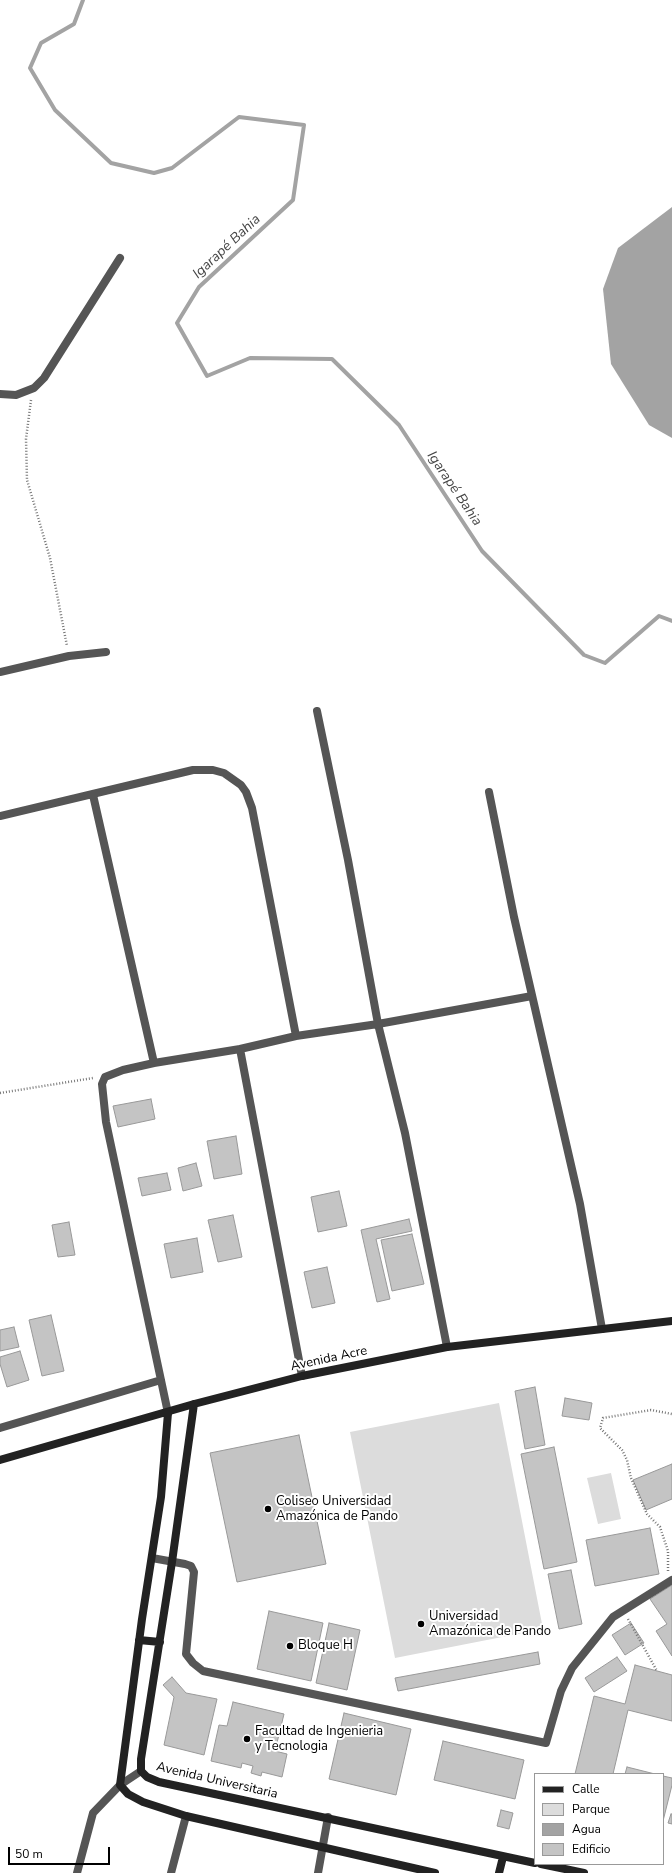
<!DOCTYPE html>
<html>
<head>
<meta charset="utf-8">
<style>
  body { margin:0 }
  #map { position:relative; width:672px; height:1873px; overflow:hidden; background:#fff; font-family:"Nunito Sans",sans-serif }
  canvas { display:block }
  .legend { position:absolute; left:534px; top:1773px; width:130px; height:92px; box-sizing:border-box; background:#fff; border:1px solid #999; margin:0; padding:5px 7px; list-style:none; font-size:12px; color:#000 }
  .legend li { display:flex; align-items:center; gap:8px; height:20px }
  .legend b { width:20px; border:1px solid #999 }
  .scale { position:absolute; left:8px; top:1847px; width:102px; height:18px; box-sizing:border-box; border:2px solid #000; border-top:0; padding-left:5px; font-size:12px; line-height:14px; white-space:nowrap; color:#000; -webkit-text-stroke:3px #fff; paint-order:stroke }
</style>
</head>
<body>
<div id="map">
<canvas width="672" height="1873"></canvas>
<ul class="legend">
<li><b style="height:5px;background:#222"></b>Calle</li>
<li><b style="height:11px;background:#dcdcdc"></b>Parque</li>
<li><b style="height:11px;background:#a3a3a3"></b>Agua</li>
<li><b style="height:11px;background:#c4c4c4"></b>Edificio</li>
</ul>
<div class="scale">50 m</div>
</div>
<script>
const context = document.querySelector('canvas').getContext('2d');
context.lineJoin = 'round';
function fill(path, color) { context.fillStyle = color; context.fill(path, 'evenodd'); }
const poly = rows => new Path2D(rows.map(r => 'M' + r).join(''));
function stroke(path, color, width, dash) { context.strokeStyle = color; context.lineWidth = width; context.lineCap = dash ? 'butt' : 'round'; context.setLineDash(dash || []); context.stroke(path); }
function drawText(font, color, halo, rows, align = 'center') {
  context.font = font + ' "Nunito Sans",sans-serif'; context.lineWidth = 4; context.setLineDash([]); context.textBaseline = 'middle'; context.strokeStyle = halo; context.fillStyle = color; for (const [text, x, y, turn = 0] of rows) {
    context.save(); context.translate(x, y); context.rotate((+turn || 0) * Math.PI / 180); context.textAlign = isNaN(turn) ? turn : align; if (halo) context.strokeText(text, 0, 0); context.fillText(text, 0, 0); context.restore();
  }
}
fill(poly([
  [499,1403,543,1629,395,1658,350,1432],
  [611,1473,621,1519,598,1524,587,1478]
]), '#dcdcdc');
fill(poly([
  [672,207,672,438,649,425,611,364,603,289,618,248]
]), '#a3a3a3');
stroke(poly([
  [83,0,74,24,41,43,30,68,55,110,111,163,154,173,172,168,239,117,304,125,293,200,199,287,177,323,207,376,250,358,332,359,399,425,482,551,584,655,605,663,659,616,672,621]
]), '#a3a3a3', 4);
const building = poly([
  [151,1099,155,1119,118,1127,113,1106,151,1099],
  [236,1136,242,1174,214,1179,207,1141,236,1136],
  [196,1163,202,1186,183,1191,178,1168,196,1163],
  [167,1173,171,1190,142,1196,138,1178,167,1173],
  [339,1191,347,1226,318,1232,311,1197,339,1191],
  [233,1215,242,1257,218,1262,208,1220,233,1215],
  [409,1219,412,1231,376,1239,390,1299,377,1302,361,1230,409,1219],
  [69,1222,75,1255,58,1257,52,1225,69,1222],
  [412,1234,424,1284,392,1291,381,1240,412,1234],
  [197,1238,203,1272,171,1278,164,1244,197,1238],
  [327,1267,335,1303,312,1308,304,1272,327,1267],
  [51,1315,64,1371,42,1376,29,1320,51,1315],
  [14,1327,19,1347,0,1351,0,1330,14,1327],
  [20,1351,29,1380,7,1387,0,1364,0,1357,20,1351],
  [535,1387,545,1445,525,1449,515,1391,535,1387],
  [565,1398,592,1403,589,1420,562,1416,565,1398],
  [299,1435,326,1564,237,1582,210,1453,299,1435],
  [554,1447,577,1562,544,1569,521,1454,554,1447],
  [672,1464,672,1499,646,1510,633,1480,672,1464],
  [650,1528,659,1574,595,1586,586,1540,650,1528],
  [571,1570,582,1624,559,1629,548,1574,571,1570],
  [672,1585,672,1656,656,1631,667,1624,650,1599,672,1585],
  [269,1611,323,1623,311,1681,257,1669,269,1611],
  [329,1623,360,1630,347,1690,316,1683,329,1623],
  [631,1623,644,1643,625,1655,612,1635,631,1623],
  [538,1652,540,1664,398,1691,395,1678,538,1652],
  [617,1657,627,1671,594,1692,585,1678,617,1657],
  [635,1665,672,1675,672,1721,628,1710,613,1774,575,1774,594,1696,625,1704,635,1665],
  [172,1677,186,1693,217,1699,204,1755,164,1745,174,1697,163,1685,172,1677],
  [233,1702,284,1714,275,1751,287,1754,282,1777,262,1772,261,1776,251,1773,253,1766,242,1763,241,1768,211,1761,219,1725,227,1726,233,1702],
  [344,1713,411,1729,396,1795,329,1779,344,1713],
  [443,1741,524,1760,515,1799,434,1780,443,1741],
  [627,1767,655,1774,625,1774,627,1767],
  [663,1776,672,1778,672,1785,663,1821,663,1776],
  [501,1810,513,1813,509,1829,497,1826,501,1810],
  [671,1814,672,1814,672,1824,668,1823,671,1814]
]);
fill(building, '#c4c4c4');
stroke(building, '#999', 1);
stroke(poly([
  [31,400,26,439,27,480,50,558,67,646],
  [0,1093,93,1078],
  [668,1571,668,1551,660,1527,647,1514,631,1478,627,1460,622,1450,600,1428,603,1418,651,1410,672,1414],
  [628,1619,657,1671]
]), '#777', 2.5, [1, 2]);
stroke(poly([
  [152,1558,185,1564,191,1566,194,1572,186,1654,193,1663,203,1671,546,1743,561,1691,572,1668,613,1617,672,1580]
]), '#555', 8);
stroke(poly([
  [0,394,16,395,34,388,44,378,120,258],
  [0,672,69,656,106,652],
  [317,711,348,860,378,1024,532,996],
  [489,792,514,917,580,1204,602,1329],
  [93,795,154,1063],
  [0,816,193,770,213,770,224,773,241,785,246,792,252,808,296,1036,378,1024,405,1133,447,1347],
  [296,1036,240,1049,302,1376],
  [168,1413,106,1122,102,1084,105,1077,123,1070,154,1063,240,1049],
  [0,1428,161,1380],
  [77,1873,93,1813,120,1785,141,1771],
  [171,1873,186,1816],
  [318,1873,328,1817]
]), '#555', 8);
stroke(poly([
  [194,1404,172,1562,141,1759,141,1771,147,1777,159,1782,535,1863],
  [168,1413,161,1497,142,1619,120,1785,128,1794,143,1802,186,1816,435,1873],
  [0,1460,194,1404,302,1376,447,1347,672,1321],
  [139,1640,160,1642],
  [541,1864,584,1873],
  [499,1873,503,1857]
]), '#222', 8);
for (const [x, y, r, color] of [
  [268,1509,4,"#000"],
  [421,1624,4,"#000"],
  [290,1646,4,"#000"],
  [247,1739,4,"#000"]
]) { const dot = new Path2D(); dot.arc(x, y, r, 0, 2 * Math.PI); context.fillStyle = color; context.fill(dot); stroke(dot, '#fff', 1.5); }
drawText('13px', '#000', '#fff', [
  ["Avenida Acre",329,1359,-12],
  ["Avenida Universitaria",217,1781,13]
]);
drawText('13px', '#000', '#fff', [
  ["Coliseo Universidad",276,1502],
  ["Amazónica de Pando",276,1517],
  ["Universidad",429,1617],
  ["Amazónica de Pando",429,1632],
  ["Bloque H",298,1646],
  ["Facultad de Ingenieria",255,1732],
  ["y Tecnologia",255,1747]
], 'left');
drawText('italic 14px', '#444', '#fff', [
  ["Igarapé Bahia",227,247,-43],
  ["Igarapé Bahia",454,489,56]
]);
</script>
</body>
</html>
